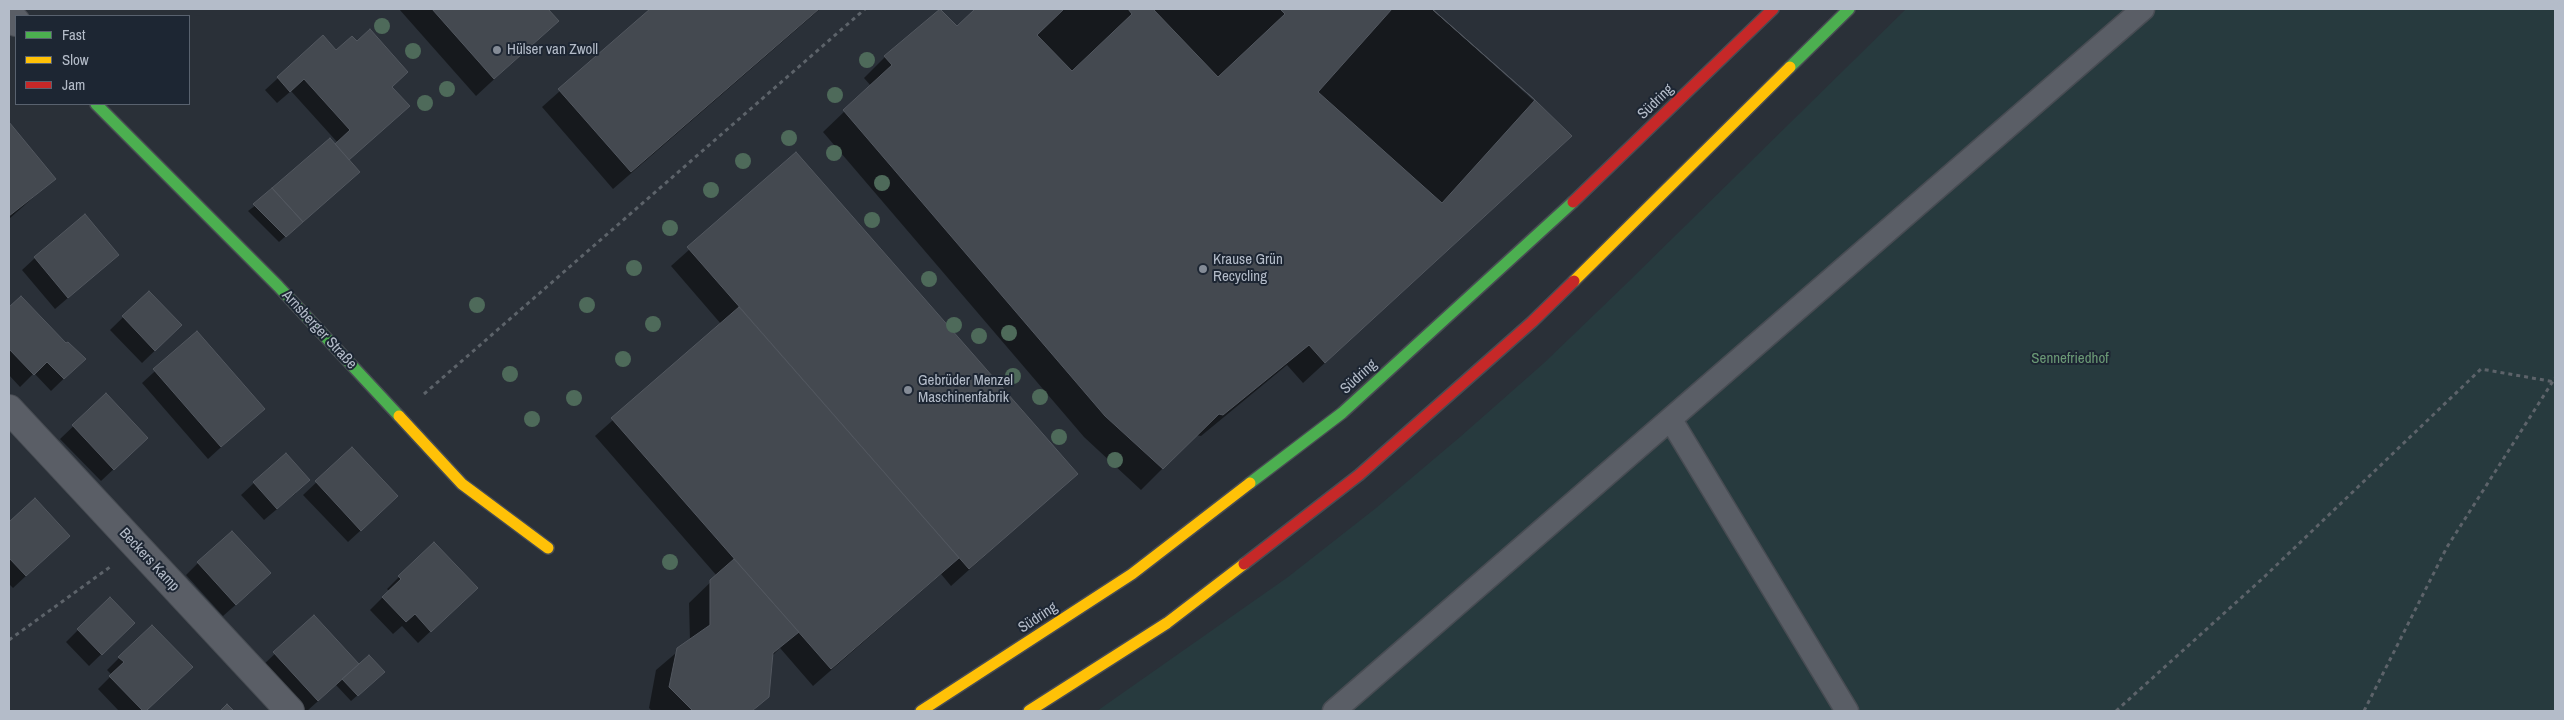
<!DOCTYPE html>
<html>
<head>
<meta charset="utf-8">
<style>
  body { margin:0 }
  #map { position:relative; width:2564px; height:720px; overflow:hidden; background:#2a3038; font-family:"Archivo Narrow",sans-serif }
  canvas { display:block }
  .frame { position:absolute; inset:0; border:10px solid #b4bcc9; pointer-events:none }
  .legend { position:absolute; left:15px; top:15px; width:175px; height:90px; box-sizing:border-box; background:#1d2633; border:1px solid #59626f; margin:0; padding:6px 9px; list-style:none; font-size:15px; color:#b4bcc9 }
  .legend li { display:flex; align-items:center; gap:10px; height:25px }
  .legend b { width:25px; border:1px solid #59626f }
</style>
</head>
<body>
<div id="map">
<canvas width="2564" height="720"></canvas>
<div class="frame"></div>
<ul class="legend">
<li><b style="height:6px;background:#4caf50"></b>Fast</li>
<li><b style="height:6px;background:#ffc107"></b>Slow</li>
<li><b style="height:6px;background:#c62828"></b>Jam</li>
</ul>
</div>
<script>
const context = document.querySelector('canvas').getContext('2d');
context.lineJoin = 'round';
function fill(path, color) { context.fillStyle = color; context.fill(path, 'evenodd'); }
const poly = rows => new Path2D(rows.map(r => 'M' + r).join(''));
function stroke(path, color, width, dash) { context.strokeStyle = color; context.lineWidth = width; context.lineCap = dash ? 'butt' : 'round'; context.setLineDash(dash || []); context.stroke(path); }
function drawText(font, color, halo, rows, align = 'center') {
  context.font = font + ' "Archivo Narrow",sans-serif'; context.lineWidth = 4; context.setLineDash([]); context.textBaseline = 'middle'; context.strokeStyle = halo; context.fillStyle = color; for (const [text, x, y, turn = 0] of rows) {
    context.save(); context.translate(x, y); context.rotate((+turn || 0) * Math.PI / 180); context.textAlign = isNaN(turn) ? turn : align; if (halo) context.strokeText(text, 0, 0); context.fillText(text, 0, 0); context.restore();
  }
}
fill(poly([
  [1906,9,2555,9,2555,711,1097,711,1288,577,1376,508,1460,437,1544,363,1624,286]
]), '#273a3e');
fill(poly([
  [399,9,546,9,557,21,476,96],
  [652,9,820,9,613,189,542,107],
  [977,9,1432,9,1534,101,1549,157,1303,383,1287,365,1201,436,1196,435,1141,490,1084,437,823,132,871,86,864,78,885,57,957,27],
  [323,37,336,51,391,87,348,160,352,178,279,242,248,211,338,143,291,91,277,103,265,90],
  [9,123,54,179,9,219],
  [796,154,1076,474,951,586,941,574,813,686,780,648,772,656,768,696,753,711,652,711,649,708,656,670,690,641,689,603,717,576,595,436,721,324,671,266],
  [118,255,55,309,22,270,35,258],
  [149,292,168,338,142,363,110,330],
  [21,297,66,345,84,359,51,391,34,373,20,387,9,375,9,309],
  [197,333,263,409,208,459,142,383],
  [106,395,134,450,101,481,60,439],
  [352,449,384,509,348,542,303,495],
  [254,483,296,493,264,520,241,495],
  [35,500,56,548,13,588,9,584,9,524],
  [198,563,257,586,223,616,186,575],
  [399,577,464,600,418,643,402,626,393,634,370,610,389,591,387,589],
  [314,617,359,666,377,678,351,701,336,685,307,711,303,711,262,666],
  [78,630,121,635,89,666,66,642],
  [119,658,179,679,145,711,119,711,98,689,112,675,107,670]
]), '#0007');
const building = poly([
  [432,9,548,9,559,21,494,79,432,9],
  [650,9,819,9,631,172,558,89,650,9],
  [940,9,957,26,975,9,1432,9,1535,100,1572,136,1325,363,1309,345,1223,415,1219,414,1163,469,1105,416,843,110,892,65,884,56,940,9],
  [1064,9,1128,9,1132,14,1072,71,1037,35,1064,9],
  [1153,9,1280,9,1285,14,1218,77,1153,9],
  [1392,9,1432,9,1535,100,1442,203,1318,92,1392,9],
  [370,29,408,72,392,87,410,106,349,160,335,144,350,130,304,79,290,92,277,77,323,35,336,50,352,36,357,41,370,29],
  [9,122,56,179,9,216,9,122],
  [330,138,360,172,303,222,272,188,330,138],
  [796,152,1078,474,969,569,687,247,796,152],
  [272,188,303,222,286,237,253,204,272,188],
  [85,214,119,255,68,298,34,257,85,214],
  [149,291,182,325,155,351,122,316,149,291],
  [21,296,66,343,68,342,86,359,64,379,47,362,34,375,9,349,9,307,21,296],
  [739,307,959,558,831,669,611,418,739,307],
  [197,331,265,409,221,447,153,369,197,331],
  [106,393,148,438,114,470,72,425,106,393],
  [352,447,398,496,361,531,315,481,352,447],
  [286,453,310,480,277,509,253,482,286,453],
  [35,498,70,536,26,576,9,558,9,522,35,498],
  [232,531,271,573,236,605,197,562,232,531],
  [434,542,478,588,431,632,415,614,406,622,382,597,401,579,398,576,434,542],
  [734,559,799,632,773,653,769,697,752,711,693,711,669,687,677,648,710,625,710,580,734,559],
  [110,597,135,623,102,655,77,629,110,597],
  [314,615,359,664,318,701,273,652,314,615],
  [152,625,193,667,146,711,143,711,109,676,124,662,118,657,152,625],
  [369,655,385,672,358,696,342,679,369,655],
  [227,704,234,711,220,711,227,704]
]);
fill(building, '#444950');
stroke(building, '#52575f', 1);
const lane = poly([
  [1671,420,1847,711],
  [1334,711,2143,9]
]);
const street = poly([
  [9,14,16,22],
  [9,409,290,711]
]);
const fast = poly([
  [1790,67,1849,9],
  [96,104,278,286,399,416],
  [1250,483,1342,413,1573,202]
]);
const slow = poly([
  [1574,281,1790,67],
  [399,416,462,484,548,548],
  [921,711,1132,574,1250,483],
  [1029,711,1167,623,1244,564]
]);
const jam = poly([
  [1573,202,1773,9],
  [1244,564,1359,475,1532,322,1574,281]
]);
stroke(lane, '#484c53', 25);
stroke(street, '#484c53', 30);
stroke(fast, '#484c53', 14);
stroke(slow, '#484c53', 14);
stroke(jam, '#484c53', 14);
stroke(poly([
  [424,394,865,9],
  [9,640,110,567],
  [2116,711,2262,579,2481,369,2555,382],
  [2364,711,2447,547,2555,378]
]), '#5d636a', 3, [4, 4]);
stroke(lane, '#5a5e66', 22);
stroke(street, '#5a5e66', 28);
stroke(fast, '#4caf50', 11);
stroke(slow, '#ffc107', 11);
stroke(jam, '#c62828', 11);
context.fillStyle = '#4e6a5a';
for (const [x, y] of [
  [382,26],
  [413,51],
  [867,60],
  [447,89],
  [835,95],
  [425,103],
  [789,138],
  [834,153],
  [743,161],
  [882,183],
  [711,190],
  [872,220],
  [670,228],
  [634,268],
  [929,279],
  [477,305],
  [587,305],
  [653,324],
  [954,325],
  [1009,333],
  [979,336],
  [623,359],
  [510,374],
  [1013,376],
  [1040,397],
  [574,398],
  [532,419],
  [1059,437],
  [1115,460],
  [670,562]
]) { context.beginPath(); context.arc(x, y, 8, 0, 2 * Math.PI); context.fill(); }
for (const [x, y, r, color] of [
  [497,50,5,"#848b96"],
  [1203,269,5,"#848b96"],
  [908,390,5,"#848b96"]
]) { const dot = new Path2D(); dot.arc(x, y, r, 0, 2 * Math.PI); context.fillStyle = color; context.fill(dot); stroke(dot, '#1d2633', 2); }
drawText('15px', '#b4bcc9', '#1d2633', [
  ["Hülser van Zwoll",507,50],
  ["Krause Grün",1213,260],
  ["Recycling",1213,277],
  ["Gebrüder Menzel",918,381],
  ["Maschinenfabrik",918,398]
], 'left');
drawText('15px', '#b4bcc9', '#1d2633', [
  ["Südring",1656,102,-44],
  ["Arnsberger Straße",319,330,47],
  ["Südring",1359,377,-42],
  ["Beckers Kamp",149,560,47],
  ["Südring",1038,618,-33]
]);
drawText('15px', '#6b9a76', '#1d2633', [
  ["Sennefriedhof",2070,359]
]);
</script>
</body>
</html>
